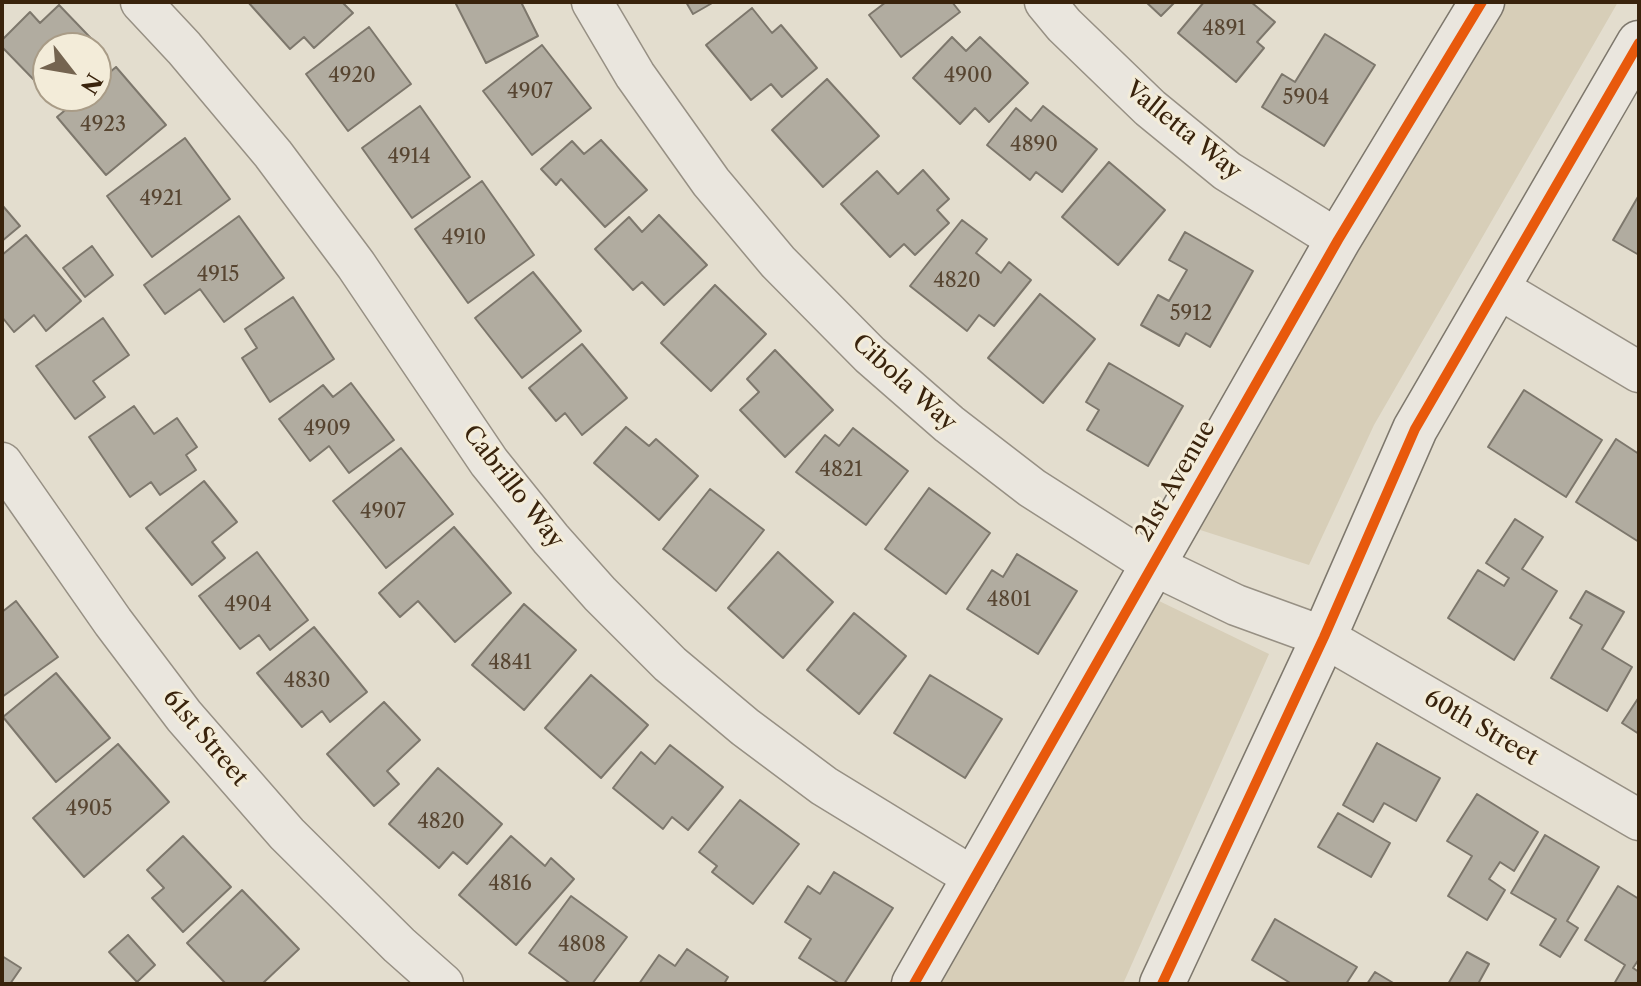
<!DOCTYPE html>
<html>
<head>
<meta charset="utf-8">
<style>
  body { margin:0 }
  #map { position:relative; width:1641px; height:986px; overflow:hidden; background:#e3ddce; font-family:"Libre Caslon Text",serif }
  canvas { display:block }
  .frame { position:absolute; inset:0; border:4px solid #39230c; pointer-events:none }
  .north { position:absolute; left:32px; top:32px; width:80px; height:80px; box-sizing:border-box; background:#f3ecd9; border:2px solid #a99c87; border-radius:50%; rotate:121deg; font-size:22px; font-weight:700; line-height:32px; text-align:center; color:#39230c }
  .north::after { content:''; display:block; margin:auto; width:28px; height:36px; background:#746450; clip-path:polygon(50% 0,100% 100%,50% 72%,0 100%) }
</style>
</head>
<body>
<div id="map">
<canvas width="1641" height="986"></canvas>
<div class="frame"></div>
<div class="north">N</div>
</div>
<script>
const context = document.querySelector('canvas').getContext('2d');
context.lineJoin = 'round';
function fill(path, color) { context.fillStyle = color; context.fill(path, 'evenodd'); }
const poly = rows => new Path2D(rows.map(r => 'M' + r).join(''));
function stroke(path, color, width, dash) { context.strokeStyle = color; context.lineWidth = width; context.lineCap = dash ? 'butt' : 'round'; context.setLineDash(dash || []); context.stroke(path); }
function drawText(font, color, halo, rows, align = 'center') {
  context.font = font + ' "Libre Caslon Text",serif'; context.lineWidth = 6; context.setLineDash([]); context.textBaseline = 'middle'; context.strokeStyle = halo; context.fillStyle = color; for (const [text, x, y, turn = 0] of rows) {
    context.save(); context.translate(x, y); context.rotate((+turn || 0) * Math.PI / 180); context.textAlign = isNaN(turn) ? turn : align; if (halo) context.strokeText(text, 0, 0); context.fillText(text, 0, 0); context.restore();
  }
}
fill(poly([
  [1501,2,1618,2,1374,425,1309,565,1191,527],
  [1157,600,1269,654,1123,984,934,984]
]), '#d7ceb8');
const building = poly([
  [248,2,342,2,353,13,314,48,304,37,290,49,248,2],
  [455,2,521,2,538,36,486,63,455,2],
  [686,2,714,2,693,14,686,2],
  [886,2,952,2,960,12,901,57,869,15,886,2],
  [1146,2,1175,2,1161,16,1146,2],
  [1204,2,1251,2,1275,22,1257,42,1264,48,1236,82,1178,33,1204,2],
  [59,5,107,55,96,67,96,48,48,48,48,74,46,72,36,82,2,47,2,40,30,12,40,23,59,5],
  [752,8,772,33,781,25,817,68,782,97,771,84,751,100,706,45,752,8],
  [369,27,411,84,348,131,306,74,369,27],
  [1325,34,1375,65,1324,146,1262,107,1282,74,1295,82,1325,34],
  [952,37,966,51,980,37,1028,83,989,122,975,108,960,124,913,78,952,37],
  [542,45,591,108,532,155,483,91,542,45],
  [116,67,166,125,106,175,57,117,82,96,96,96,96,84,116,67],
  [827,79,879,136,823,187,772,130,827,79],
  [420,106,470,177,412,218,362,148,420,106],
  [1043,106,1097,149,1062,192,1036,172,1030,180,987,145,1016,108,1031,121,1043,106],
  [185,138,230,199,152,257,107,196,185,138],
  [601,140,647,190,605,227,561,179,556,185,541,169,572,141,584,154,601,140],
  [1109,162,1165,210,1118,265,1062,217,1109,162],
  [923,170,949,199,937,210,949,223,915,255,904,244,890,257,841,204,877,171,898,194,923,170],
  [482,181,534,255,468,303,415,229,482,181],
  [1639,195,1639,255,1613,240,1639,195],
  [2,205,20,226,2,241,2,205],
  [659,215,707,265,664,305,642,282,633,290,595,249,629,217,642,232,659,215],
  [239,216,284,278,224,322,200,289,165,314,144,285,239,216],
  [962,220,987,239,976,253,1001,273,1009,262,1031,280,994,326,979,315,967,331,910,286,962,220],
  [1185,232,1253,271,1210,347,1186,333,1179,346,1141,325,1158,295,1169,301,1187,270,1169,260,1185,232],
  [26,235,81,301,46,331,34,315,14,332,2,317,2,255,26,235],
  [92,246,113,275,85,297,63,268,92,246],
  [533,272,581,331,522,378,475,318,533,272],
  [715,285,766,334,711,391,661,343,715,285],
  [1040,294,1095,339,1043,403,988,358,1040,294],
  [293,297,334,359,270,402,242,358,257,348,245,329,293,297],
  [103,318,129,355,93,381,105,397,75,419,36,366,103,318],
  [582,344,627,398,582,435,565,413,556,421,529,388,582,344],
  [775,350,833,410,785,457,740,410,759,392,747,379,775,350],
  [1109,363,1183,406,1148,466,1087,430,1099,410,1086,402,1109,363],
  [351,383,394,440,349,473,329,446,310,461,279,419,323,385,333,397,351,383],
  [1524,390,1602,440,1566,497,1488,447,1524,390],
  [134,406,154,434,177,418,197,447,186,455,196,470,160,495,151,482,130,497,89,437,134,406],
  [626,427,649,446,656,439,698,476,659,520,594,463,626,427],
  [853,428,908,471,866,525,796,472,825,435,839,446,853,428],
  [1616,439,1639,454,1639,542,1576,502,1616,439],
  [401,448,453,514,386,568,333,501,401,448],
  [204,481,237,522,212,542,225,558,192,585,146,528,204,481],
  [929,488,990,533,946,594,885,549,929,488],
  [710,489,764,530,716,591,663,549,710,489],
  [1515,519,1543,537,1522,569,1557,591,1514,660,1448,618,1478,570,1504,586,1509,578,1486,563,1515,519],
  [454,527,511,593,455,642,418,601,400,617,379,593,454,527],
  [257,552,308,620,270,650,259,635,240,649,199,596,257,552],
  [778,552,833,602,783,658,728,608,778,552],
  [1017,554,1077,591,1038,654,967,609,992,570,1003,577,1017,554],
  [1586,591,1624,612,1602,649,1632,667,1607,711,1551,678,1582,625,1570,618,1586,591],
  [16,601,58,657,2,697,2,612,16,601],
  [524,604,576,650,524,710,472,665,524,604],
  [854,613,906,656,859,714,807,670,854,613],
  [314,627,367,692,330,722,322,711,302,727,257,673,314,627],
  [56,673,110,738,56,782,3,717,56,673],
  [591,675,648,725,601,778,545,728,591,675],
  [930,675,1002,719,965,778,894,733,930,675],
  [1639,697,1639,734,1622,723,1639,697],
  [384,702,420,740,387,771,399,784,374,806,327,754,384,702],
  [1377,743,1440,778,1416,821,1384,803,1373,822,1343,805,1377,743],
  [118,744,169,802,84,877,33,818,118,744],
  [670,745,723,787,688,830,672,817,663,829,613,788,641,752,655,764,670,745],
  [438,768,502,824,467,864,453,852,439,868,389,824,438,768],
  [1477,794,1538,832,1514,871,1500,862,1489,879,1505,890,1487,920,1448,896,1472,856,1447,841,1477,794],
  [740,800,799,844,753,904,712,872,717,866,699,852,740,800],
  [1338,813,1390,843,1371,877,1318,847,1338,813],
  [1545,835,1599,867,1567,921,1578,928,1560,957,1540,945,1556,919,1511,893,1545,835],
  [183,836,231,887,183,932,152,898,164,888,147,870,183,836],
  [511,836,545,866,551,858,574,879,516,945,459,895,511,836],
  [834,872,893,908,844,984,840,984,799,958,811,939,785,922,808,886,820,894,834,872],
  [1618,886,1639,899,1639,959,1633,968,1639,972,1639,984,1614,984,1625,965,1585,940,1618,886],
  [242,890,299,949,262,984,226,984,187,943,242,890],
  [571,896,627,937,592,984,571,984,529,953,571,896],
  [1275,919,1357,967,1346,984,1292,984,1252,960,1275,919],
  [128,935,155,965,137,982,109,952,128,935],
  [687,949,728,977,724,984,639,984,659,955,675,966,687,949],
  [1467,952,1489,964,1478,984,1448,984,1467,952],
  [2,956,21,968,10,984,2,984,2,956],
  [1375,972,1395,984,1367,984,1375,972]
]);
fill(building, '#b1aca0');
stroke(building, '#7d776c', 2);
const street = poly([
  [141,2,184,48,273,154,356,265,489,462,551,539,600,594,670,664,745,727,824,786,976,879],
  [592,2,635,75,711,182,778,262,870,355,949,424,1032,488,1151,564,1236,605,1324,637,1639,820],
  [1045,2,1064,25,1150,108,1227,171,1338,240],
  [1498,288,1639,372],
  [2,463,113,622,184,716,287,834,399,945,443,984]
]);
const secondary = poly([
  [914,984,1338,240,1482,2],
  [1162,984,1324,637,1415,429,1639,43]
]);
stroke(street, '#979084', 43);
stroke(secondary, '#7d776c', 47);
stroke(street, '#eae6de', 40);
stroke(secondary, '#eae6de', 44);
stroke(poly([
  [914,984,1338,240,1482,2],
  [1162,984,1324,637,1415,429,1639,43]
]), '#e8590c', 10);
drawText('20px', '#574531', null, [
  ["4891",1224,29],
  ["4920",352,76],
  ["4900",968,76],
  ["4907",530,92],
  ["5904",1306,98],
  ["4923",103,125],
  ["4890",1034,145],
  ["4914",409,157],
  ["4921",161,199],
  ["4910",464,238],
  ["4915",218,275],
  ["4820",957,281],
  ["5912",1191,314],
  ["4909",327,429],
  ["4821",841,470],
  ["4907",383,512],
  ["4801",1009,600],
  ["4904",248,605],
  ["4841",510,663],
  ["4830",307,681],
  ["4905",89,809],
  ["4820",441,822],
  ["4816",510,884],
  ["4808",582,945]
]);
drawText('24px', '#39230c', '#f3ecd9', [
  ["Valletta Way",1183,131,39],
  ["Cibola Way",904,383,42],
  ["21st Avenue",1176,481,-60],
  ["Cabrillo Way",513,487,52],
  ["60th Street",1481,728,30],
  ["61st Street",205,738,50]
]);
</script>
</body>
</html>
